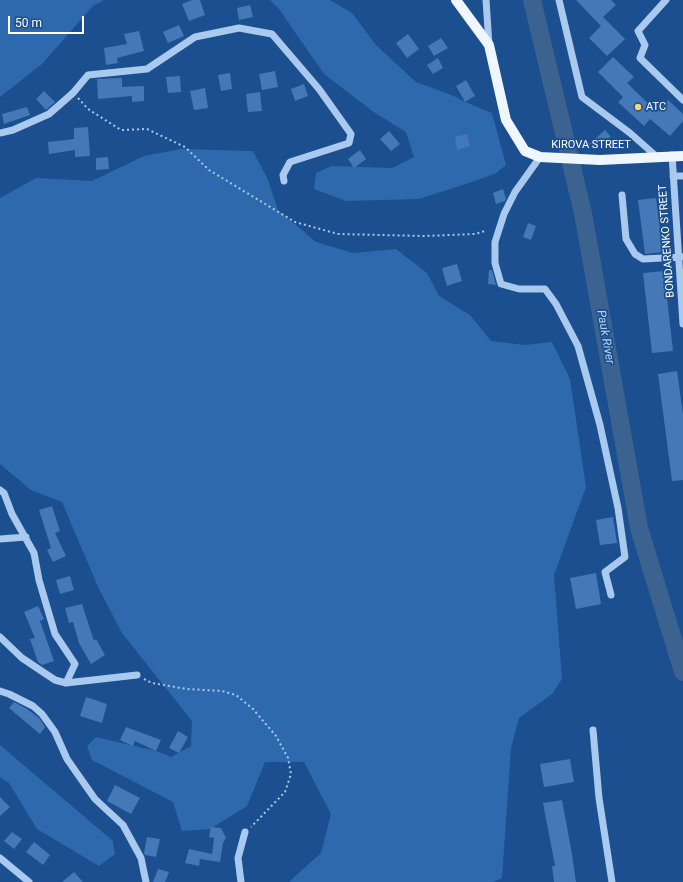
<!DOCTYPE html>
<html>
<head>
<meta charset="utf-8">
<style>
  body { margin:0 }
  #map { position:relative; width:683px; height:882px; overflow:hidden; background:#1b4f8f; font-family:Roboto,sans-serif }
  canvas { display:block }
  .scale { position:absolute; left:8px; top:16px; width:76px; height:18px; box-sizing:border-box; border:2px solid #fff; border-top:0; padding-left:5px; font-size:12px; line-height:14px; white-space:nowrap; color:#fff; -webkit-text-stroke:3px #1b4f8f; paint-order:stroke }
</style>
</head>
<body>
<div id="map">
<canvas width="683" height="882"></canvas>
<div class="scale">50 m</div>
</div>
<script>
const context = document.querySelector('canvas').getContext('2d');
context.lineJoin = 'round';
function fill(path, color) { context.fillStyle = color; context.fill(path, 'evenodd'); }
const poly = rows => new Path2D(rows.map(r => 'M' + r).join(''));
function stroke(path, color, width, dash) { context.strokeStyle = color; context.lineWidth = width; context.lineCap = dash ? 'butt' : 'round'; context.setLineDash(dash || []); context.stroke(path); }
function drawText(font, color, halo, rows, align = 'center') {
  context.font = font + ' Roboto,sans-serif'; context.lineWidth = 3.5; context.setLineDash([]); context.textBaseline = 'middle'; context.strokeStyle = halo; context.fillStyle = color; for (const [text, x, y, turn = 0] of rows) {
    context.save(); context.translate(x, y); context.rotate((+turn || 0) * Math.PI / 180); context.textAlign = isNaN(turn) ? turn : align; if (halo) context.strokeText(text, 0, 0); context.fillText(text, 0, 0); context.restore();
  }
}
fill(poly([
  [0,0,104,0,93,6,42,64,0,97],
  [270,0,330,0,352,13,376,45,416,82,454,96,465,102,492,113,506,165,496,173,475,181,419,199,346,201,314,189,316,173,332,166,392,168,414,157,406,132,375,113,324,74,279,9],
  [181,149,253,151,268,180,278,210,316,242,353,253,396,249,427,273,439,296,470,315,491,341,524,345,552,342,570,379,586,487,554,575,562,679,552,694,519,718,511,748,502,878,493,882,290,882,291,880,321,853,331,814,304,762,265,762,247,806,210,829,182,831,173,802,92,760,87,746,96,737,156,751,171,757,191,746,192,721,122,633,99,589,62,502,31,490,0,464,0,198,36,178,92,181,144,156],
  [0,745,113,841,115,854,99,866,37,829,9,783,0,777]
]), '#2e69ad');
stroke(poly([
  [532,0,583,213,639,528,683,672]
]), '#3c6290', 18);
fill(poly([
  [192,0,200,0,205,15,189,21,182,4],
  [576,0,611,0,616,5,603,17,625,39,607,56,589,38,601,26],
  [250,5,253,17,239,20,237,8],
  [179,25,184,36,168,43,163,32],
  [139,31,144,51,117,58,118,63,106,65,104,48,127,44,124,34],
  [408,34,419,49,407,58,396,43],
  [441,38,448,48,434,56,428,46],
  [613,57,634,77,627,83,657,112,668,100,683,114,683,121,670,136,650,119,644,126,618,102,623,97,598,72],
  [438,58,443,68,433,74,427,65],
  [275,71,278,87,262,90,259,74],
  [230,73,232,89,221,91,218,75],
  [180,76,181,92,168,93,166,77],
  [122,78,122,87,144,86,144,101,132,102,132,96,98,99,97,79],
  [466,80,475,96,465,102,456,86],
  [304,84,308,96,295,101,291,89],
  [205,88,208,108,194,110,190,91],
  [44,91,55,102,46,110,36,99],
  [260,92,262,111,248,112,246,94],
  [27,107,30,115,4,124,2,114],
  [88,127,90,156,75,157,75,150,49,154,48,142,74,139,74,128],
  [605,130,611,137,588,145],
  [389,131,400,144,391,151,380,139],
  [467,134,470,146,457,150,455,137],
  [360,150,366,159,354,168,348,159],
  [108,157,109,169,96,170,96,158],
  [503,189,506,199,505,201,496,204,493,193],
  [656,198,663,252,645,254,638,200],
  [528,223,536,226,531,240,523,237],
  [457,264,462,281,447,286,442,268],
  [489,270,492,270,496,285,488,284],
  [664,271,673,351,652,353,643,273],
  [677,371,683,414,683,480,672,481,658,374],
  [52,506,60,531,55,533,66,556,53,562,47,550,51,548,39,510],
  [613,517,617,543,600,545,596,520],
  [596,573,601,604,576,609,570,578],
  [70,576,74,590,60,594,56,580],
  [82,604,94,641,96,639,105,655,91,664,79,643,73,622,69,623,65,608],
  [38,606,44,619,40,621,54,661,42,665,38,662,30,639,35,638,24,612],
  [86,697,107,704,102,723,80,716],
  [14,702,27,709,39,718,45,727,40,734,9,708],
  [126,727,161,740,156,751,135,741,133,746,120,740],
  [178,731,188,737,179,753,169,748],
  [570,759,574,782,544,787,540,764],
  [115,785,140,798,131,814,107,801],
  [0,797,10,807,0,816],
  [562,800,572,854,576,882,554,882,552,866,555,866,543,803],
  [211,827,221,828,226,838,223,843,220,862,200,859,199,866,185,863,189,849,212,854,214,838,209,837],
  [12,832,22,839,14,849,4,841],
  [147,837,160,839,156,857,145,855,144,853],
  [34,842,50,855,43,865,26,852],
  [158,869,169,872,165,882,153,882],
  [74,872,83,882,62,882]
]), '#4478b7');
stroke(poly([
  [78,98,88,109,121,130,147,129,185,147,209,170,295,222,338,234,424,236,475,234,485,231],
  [144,679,152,683,187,689,222,691,236,695,253,709,276,736,288,758,291,774,285,792,251,827]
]), '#a9c9ee', 2, [2, 3]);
stroke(poly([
  [486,0,489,45],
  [559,0,582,97,630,133,656,156],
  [666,0,638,31,645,45,640,58,683,100],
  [0,133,13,130,49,114,73,93,88,75,147,69,195,37,239,28,272,34,319,89,351,134,349,143,290,162,283,175,284,181],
  [672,155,683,324],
  [540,157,515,192,504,214,495,242,495,263,501,284,519,289,545,289,556,304,578,346,600,425,618,508,625,557,605,572,611,595],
  [673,176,683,176],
  [622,195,626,239,635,254,643,259,683,257],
  [0,490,4,493,12,514,34,553,39,580,55,634,75,664,66,683],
  [0,539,26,537],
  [0,637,22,658,55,680,66,683,137,675],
  [0,691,9,694,33,706,42,714,55,732,67,759,95,799,123,825,141,858,146,882],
  [593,730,599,798,612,882],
  [0,858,29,882],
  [241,882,238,858,245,832]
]), '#a9c9ee', 7);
stroke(poly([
  [456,0,489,45,506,120,525,151,540,157,600,160,683,156]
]), '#f0f6ff', 10);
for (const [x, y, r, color] of [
  [638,107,4,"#ffd166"]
]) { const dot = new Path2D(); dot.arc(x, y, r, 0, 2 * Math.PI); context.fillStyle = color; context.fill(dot); stroke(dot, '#1b4f8f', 1.5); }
drawText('11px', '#fff', '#1b4f8f', [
  ["АТС",646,107]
], 'left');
drawText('11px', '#fff', '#1b4f8f', [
  ["KIROVA STREET",591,145],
  ["BONDARENKO STREET",667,241,-94]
]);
drawText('italic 12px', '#b5d3f5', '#1b4f8f', [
  ["Pauk River",605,337,80]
]);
</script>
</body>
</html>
